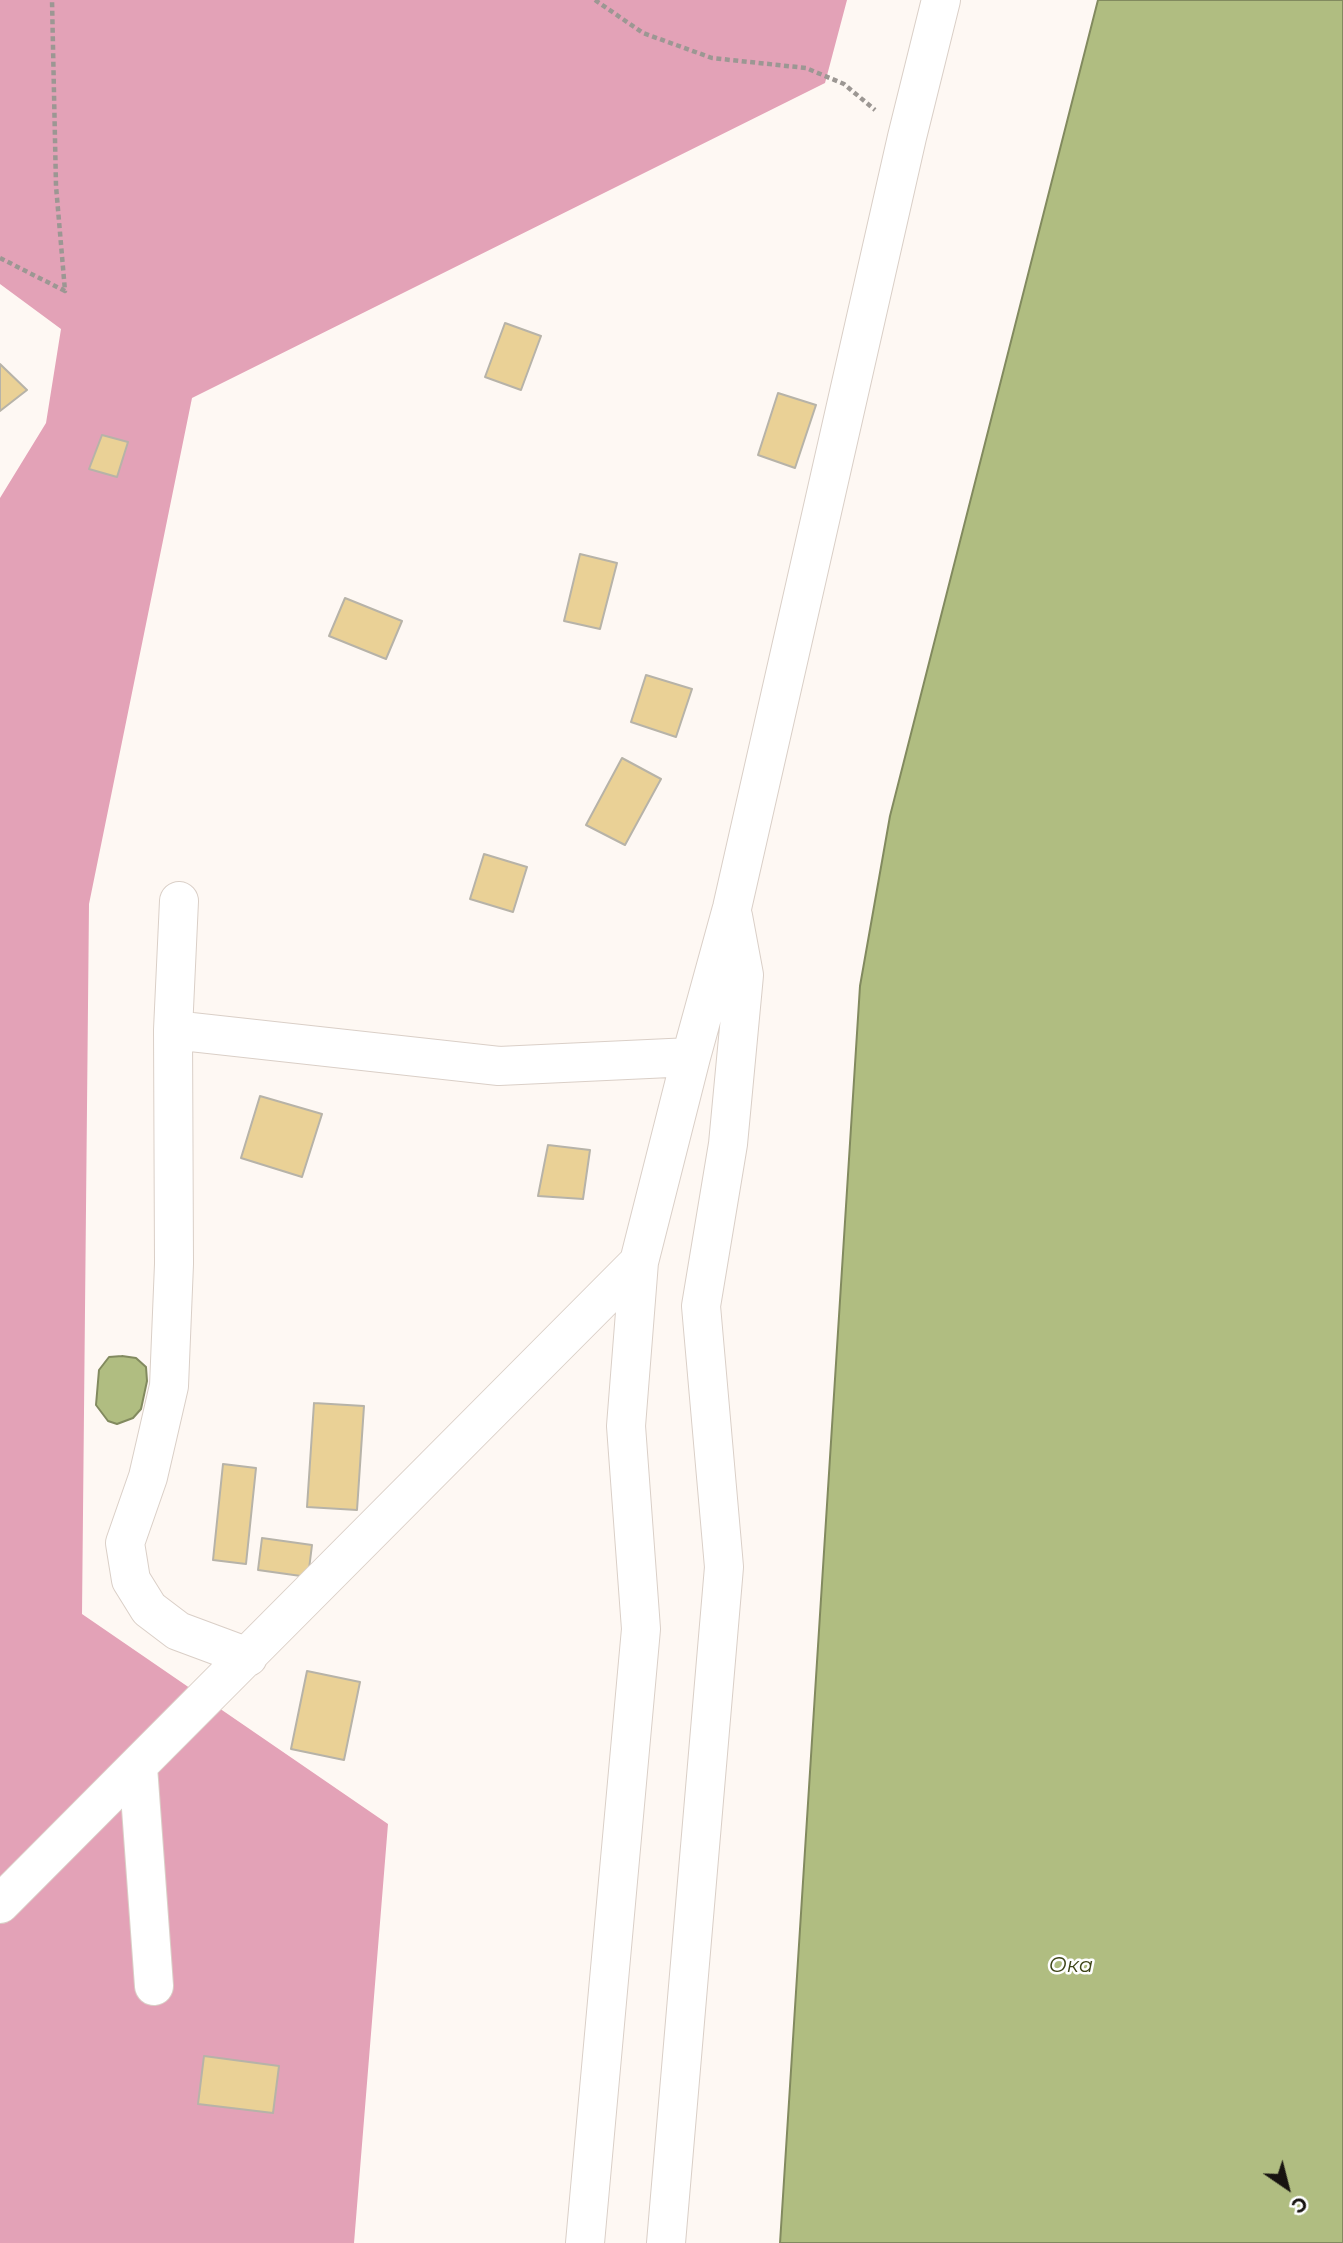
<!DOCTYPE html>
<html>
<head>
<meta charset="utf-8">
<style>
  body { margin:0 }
  #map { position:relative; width:1343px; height:2243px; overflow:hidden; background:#fef8f3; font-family:Montserrat,sans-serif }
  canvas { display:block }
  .north { position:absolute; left:1252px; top:2152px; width:70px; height:70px; -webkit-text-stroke:5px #fff; paint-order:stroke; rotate:145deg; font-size:19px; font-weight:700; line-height:28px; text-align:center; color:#171310 }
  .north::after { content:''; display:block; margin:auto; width:24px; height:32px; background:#171310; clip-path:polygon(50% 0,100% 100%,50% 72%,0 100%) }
</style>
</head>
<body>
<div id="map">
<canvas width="1343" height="2243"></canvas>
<div class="north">С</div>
</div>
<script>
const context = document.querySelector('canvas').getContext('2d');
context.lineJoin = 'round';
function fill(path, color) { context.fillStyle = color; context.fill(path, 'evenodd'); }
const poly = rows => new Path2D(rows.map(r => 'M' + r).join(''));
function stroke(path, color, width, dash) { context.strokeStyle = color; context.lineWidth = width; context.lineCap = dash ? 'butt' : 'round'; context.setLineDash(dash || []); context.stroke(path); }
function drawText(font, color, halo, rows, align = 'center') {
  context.font = font + ' Montserrat,sans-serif'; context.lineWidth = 5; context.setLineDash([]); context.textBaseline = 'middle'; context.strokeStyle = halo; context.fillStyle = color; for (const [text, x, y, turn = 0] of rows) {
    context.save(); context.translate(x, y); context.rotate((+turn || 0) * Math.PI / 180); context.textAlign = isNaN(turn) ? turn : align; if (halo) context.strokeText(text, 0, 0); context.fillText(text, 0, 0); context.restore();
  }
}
fill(poly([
  [0,0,847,0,825,83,192,398,89,904,82,1614,388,1824,354,2243,0,2243,0,498,46,423,61,329,0,284]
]), '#e3a2b7');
const water = poly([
  [1098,0,1343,0,1343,2243,780,2243,860,986,890,816,1098,0],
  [122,1356,136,1358,146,1367,147,1381,141,1409,133,1418,117,1424,108,1421,96,1405,99,1370,109,1357,122,1356]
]);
fill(water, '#b0bd81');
stroke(water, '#828a5f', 2);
const building = poly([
  [505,323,541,336,521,390,485,377,505,323],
  [0,364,27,390,0,411,0,364],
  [778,393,816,405,795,468,758,455,778,393],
  [102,435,128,442,117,477,89,469,102,435],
  [580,554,617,563,600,629,564,621,580,554],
  [345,598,402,621,386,659,329,636,345,598],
  [646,675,692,689,676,737,631,722,646,675],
  [622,758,661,779,625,845,586,825,622,758],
  [484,854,527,867,513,912,470,899,484,854],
  [260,1096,322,1114,302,1177,241,1158,260,1096],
  [548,1145,590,1150,583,1199,538,1196,548,1145],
  [314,1403,364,1406,357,1510,307,1507,314,1403],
  [223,1464,256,1468,246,1564,213,1560,223,1464],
  [262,1538,312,1545,308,1577,258,1570,262,1538],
  [307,1671,360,1682,344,1760,291,1749,307,1671],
  [204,2056,279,2066,273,2113,198,2104,204,2056]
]);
fill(building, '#ead196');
stroke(building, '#b7b3a8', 2);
const minor = poly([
  [179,901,173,1030,174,1264,169,1386,148,1477,125,1543,131,1580,149,1609,178,1631,248,1657],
  [173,1030,499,1066,691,1057],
  [138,1767,154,1986],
  [0,1904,639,1262],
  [585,2243,641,1629,626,1426,639,1262,691,1057,732,908,907,137,941,0],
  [666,2243,724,1567,701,1306,728,1144,744,975,733,916]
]);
stroke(minor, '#dacfc7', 40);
stroke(poly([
  [595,0,643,33,712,58,806,68,844,84,875,110],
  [0,258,65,291,56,186,52,0]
]), '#9c9793', 4.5, [5, 3.5]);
stroke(minor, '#fff', 38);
drawText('italic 21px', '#3e4518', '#fff', [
  ["Ока",1071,1966]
]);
</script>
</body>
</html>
